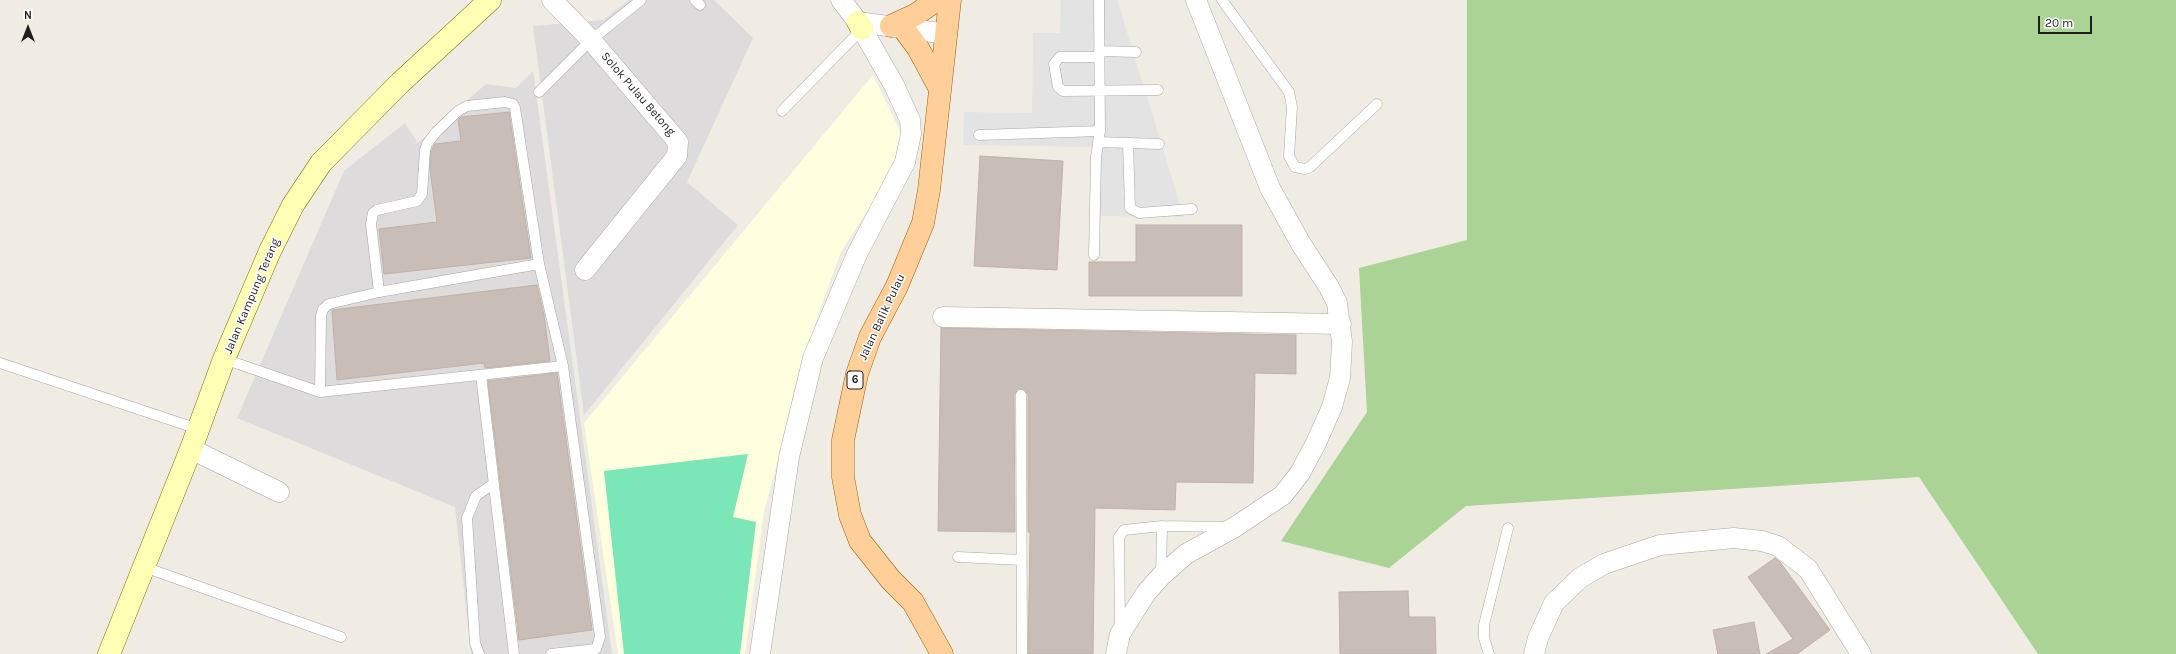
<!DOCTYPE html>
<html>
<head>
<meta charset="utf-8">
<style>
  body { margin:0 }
  #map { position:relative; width:2176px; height:654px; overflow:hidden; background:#f0ece4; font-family:Karla,sans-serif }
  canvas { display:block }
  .north { position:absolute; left:8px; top:8px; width:40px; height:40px; -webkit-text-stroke:3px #fff; paint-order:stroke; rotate:0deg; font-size:11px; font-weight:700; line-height:16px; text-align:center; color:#1f1f1f }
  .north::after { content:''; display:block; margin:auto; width:14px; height:18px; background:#1f1f1f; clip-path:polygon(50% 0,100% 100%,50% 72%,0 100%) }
  .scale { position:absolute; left:2038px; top:16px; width:54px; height:18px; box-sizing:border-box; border:2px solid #1f1f1f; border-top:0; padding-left:5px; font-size:12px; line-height:14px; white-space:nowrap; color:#1f1f1f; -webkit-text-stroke:3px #fff; paint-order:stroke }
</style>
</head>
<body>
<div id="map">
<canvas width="2176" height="654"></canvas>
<div class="north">N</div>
<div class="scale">20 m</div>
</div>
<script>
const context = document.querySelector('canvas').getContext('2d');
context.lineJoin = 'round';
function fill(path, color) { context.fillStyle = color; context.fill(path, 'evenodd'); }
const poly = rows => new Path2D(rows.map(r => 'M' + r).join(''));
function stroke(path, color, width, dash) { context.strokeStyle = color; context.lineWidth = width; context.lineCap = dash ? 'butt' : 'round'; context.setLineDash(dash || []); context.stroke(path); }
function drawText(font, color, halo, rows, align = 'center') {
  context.font = font + ' Karla,sans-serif'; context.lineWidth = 3; context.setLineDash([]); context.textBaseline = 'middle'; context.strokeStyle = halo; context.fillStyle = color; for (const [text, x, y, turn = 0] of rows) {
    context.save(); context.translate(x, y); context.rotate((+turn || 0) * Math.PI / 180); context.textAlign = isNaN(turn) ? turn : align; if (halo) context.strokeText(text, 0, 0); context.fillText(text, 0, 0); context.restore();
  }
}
fill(poly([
  [629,0,714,0,753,38,687,182,738,225,584,415,533,26,603,20],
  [533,71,612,654,471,654,455,507,237,418,344,171,405,123,418,143,486,84,516,88]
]), '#dddbdb');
fill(poly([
  [873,75,903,137,890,175,841,252,818,315,764,511,745,654,618,654,584,423]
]), '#fffede');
fill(poly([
  [1467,0,2176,0,2176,654,2038,654,1919,477,1466,506,1389,568,1281,541,1367,412,1359,268,1467,240]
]), '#aad395');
fill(poly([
  [748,454,733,517,756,522,740,654,624,654,604,471]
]), '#7be6b8');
fill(poly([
  [1061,0,1117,0,1184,217,1099,216,1100,147,963,145,964,112,1032,113,1033,33,1060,33]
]), '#e3e3e3');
const building = poly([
  [509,112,531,258,384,274,379,229,437,222,430,169,431,151,435,144,461,141,458,120,461,117,509,112],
  [980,156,1063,161,1057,270,974,266,980,156],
  [1136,225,1242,225,1242,296,1089,296,1089,262,1136,262,1136,225],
  [537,285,544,315,550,361,485,368,484,363,337,380,332,310,537,285],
  [941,328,1296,335,1296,374,1255,373,1253,483,1176,482,1175,510,1095,508,1093,654,1028,654,1030,532,1028,532,1028,395,1025,390,1018,389,1014,395,1015,532,938,531,941,328],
  [557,373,592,630,519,640,488,381,557,373],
  [1775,558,1780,562,1830,630,1797,654,1766,654,1793,639,1748,577,1775,558],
  [1408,591,1409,617,1435,617,1436,654,1340,654,1339,592,1408,591],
  [1754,622,1760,654,1718,654,1713,630,1754,622]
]);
fill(building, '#c8bdb7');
stroke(building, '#c3b1a5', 1);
const lane = poly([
  [695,0,700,5],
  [1222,0,1289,92,1292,107,1289,156,1295,167,1305,169,1310,167,1377,104],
  [1099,51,1136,52],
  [1099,57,1060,57,1054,64,1058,87,1063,91,1158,90],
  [539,92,591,40,641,0],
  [782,111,862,29],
  [979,135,1100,131],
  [1098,142,1159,144],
  [1128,143,1130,208,1139,213,1192,209],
  [1094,255,1096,157,1100,131,1099,0],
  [379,292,371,224,373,213,377,210,417,201,422,194,425,150,427,144,436,132,458,111,467,106,505,102,513,104,515,108,539,264,563,366,600,637,596,649,551,654],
  [224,359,320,392,563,366],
  [0,363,198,429],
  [481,375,514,654],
  [320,392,321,316,323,309,329,304,379,292,539,264],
  [1021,395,1022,654],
  [958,557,1021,560],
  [144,567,341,637],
  [1161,576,1162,526],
  [1120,628,1119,537,1124,530,1162,526,1228,527],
  [479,654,475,643,467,518,476,496,493,484],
  [1489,654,1484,638,1484,625,1508,528]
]);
const street = poly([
  [552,0,591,40,678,142,677,156,585,270],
  [841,0,858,22,947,34],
  [943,317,1341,324],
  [191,449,279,492],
  [760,654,789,457,813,358,857,254,905,162,911,134,910,120,894,85,862,29],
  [1116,654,1120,634,1146,593,1161,576,1186,554,1235,527,1283,495,1300,473,1316,443,1332,407,1340,378,1342,342,1337,303,1329,287,1301,244,1270,188,1196,0],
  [1534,654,1538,638,1554,603,1580,578,1604,564,1660,545,1734,538,1762,541,1778,546,1808,569,1861,654]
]);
const secondary = poly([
  [858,22,862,29],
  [109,654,191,449,224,359,270,251,293,205,321,163,400,83,490,0]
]);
const primary = poly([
  [891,26,915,15,937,0],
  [903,28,918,48,940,89],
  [942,654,913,602,891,580,860,541,850,515,843,477,843,440,857,374,870,337,897,286,923,223,929,190,950,0]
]);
stroke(lane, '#a6a6a6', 11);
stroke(street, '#a6a6a6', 21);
stroke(secondary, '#737b00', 23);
stroke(primary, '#996000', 23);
stroke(lane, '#fff', 10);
stroke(street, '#fff', 20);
stroke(secondary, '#feffb4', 22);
stroke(primary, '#ffcf9a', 22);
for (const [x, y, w] of [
  [855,380,16]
]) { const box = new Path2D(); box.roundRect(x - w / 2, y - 9, w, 18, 3); context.fillStyle = '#fff'; context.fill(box); stroke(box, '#1f1f1f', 1); }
drawText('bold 11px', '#1f1f1f', null, [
  ["6",855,380]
]);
drawText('12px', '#1f1f1f', '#fff', [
  ["Solok Pulau Betong",638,94,49],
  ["Jalan Kampung Terang",252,296,-67],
  ["Jalan Balik Pulau",882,317,-65]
]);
</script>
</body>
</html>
